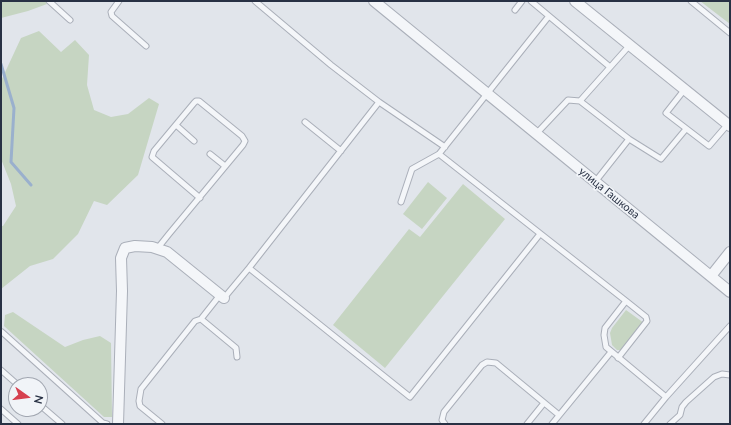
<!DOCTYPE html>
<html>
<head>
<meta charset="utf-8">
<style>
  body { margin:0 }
  #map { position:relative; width:731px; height:425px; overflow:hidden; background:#e1e5eb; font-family:Lato,sans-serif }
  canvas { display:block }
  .frame { position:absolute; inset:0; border:2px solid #283144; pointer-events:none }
  .north { position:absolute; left:8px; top:377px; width:40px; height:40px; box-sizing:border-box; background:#f1f4f8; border:1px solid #a1a6b0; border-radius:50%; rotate:104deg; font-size:11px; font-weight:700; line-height:16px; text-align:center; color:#283144 }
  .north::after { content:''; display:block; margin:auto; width:14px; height:18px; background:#d6404f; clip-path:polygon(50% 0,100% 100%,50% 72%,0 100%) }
</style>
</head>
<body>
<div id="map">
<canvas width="731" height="425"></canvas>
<div class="frame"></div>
<div class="north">N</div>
</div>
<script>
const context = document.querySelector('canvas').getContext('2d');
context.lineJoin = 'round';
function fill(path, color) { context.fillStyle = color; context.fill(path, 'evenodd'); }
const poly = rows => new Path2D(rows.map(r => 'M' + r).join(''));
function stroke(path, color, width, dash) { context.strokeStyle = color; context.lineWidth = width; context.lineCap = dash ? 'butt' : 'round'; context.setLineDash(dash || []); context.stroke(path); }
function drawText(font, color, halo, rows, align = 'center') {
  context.font = font + ' Lato,sans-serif'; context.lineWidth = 3.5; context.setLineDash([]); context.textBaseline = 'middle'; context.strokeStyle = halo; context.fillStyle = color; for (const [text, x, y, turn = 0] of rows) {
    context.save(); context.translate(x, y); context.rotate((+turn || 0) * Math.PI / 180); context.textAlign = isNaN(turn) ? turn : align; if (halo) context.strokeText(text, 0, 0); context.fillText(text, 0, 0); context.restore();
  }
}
fill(poly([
  [1,1,45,1,47,4,28,11,1,18],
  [700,1,730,1,730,24],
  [39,31,61,52,75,40,89,55,87,85,94,110,111,117,128,114,149,98,159,104,138,175,107,205,94,201,78,234,53,259,30,266,1,289,1,226,3,226,16,206,11,184,1,159,1,81,21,38],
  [428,182,447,198,422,229,403,214],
  [463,184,505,219,385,368,333,325,409,229,420,237],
  [626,310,644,323,623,350,617,350,612,345,610,333,612,328],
  [13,312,65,347,83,340,100,336,111,343,112,417,104,417,4,326,5,315]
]), '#c6d5c2');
stroke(poly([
  [1,64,14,108,11,162,31,185]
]), '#9ab0cd', 3);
const service = poly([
  [49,1,70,20],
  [119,1,111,12,112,16,146,46],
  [255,1,331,65,379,102,445,147],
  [531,1,610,67],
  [691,1,730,33],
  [515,10,522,1],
  [549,16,439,154,626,301,605,328,604,335,606,347,666,397],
  [685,89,666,113,709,146,728,124],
  [580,101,629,139],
  [305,122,341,151],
  [176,125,194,141],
  [537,133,568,100,580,101,629,46],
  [210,154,225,166],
  [595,182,629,139,661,159,686,129],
  [401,202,412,169,439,154],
  [157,249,169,234,243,145,245,141,242,136,199,101,196,101,194,103,154,151,152,157,200,198],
  [249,268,410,397,540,234],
  [224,298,249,268,379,102],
  [201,319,236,348,237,357],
  [2,332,103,423,107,424],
  [618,358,647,321,646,317,626,301],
  [1,370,18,385],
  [40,405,62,424],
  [1,409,18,424],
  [162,424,140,406,139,401,141,389,195,321,201,319,220,295],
  [445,424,442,420,444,412,482,365,487,362,496,363,559,415],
  [527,424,544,403],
  [552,424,611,352],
  [644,424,666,397,730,326],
  [670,424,680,415,682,407,686,402,714,377,722,374,730,375]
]);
const minor = poly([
  [374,1,730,292],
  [575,1,730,126],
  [711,276,730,252],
  [118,424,122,291,121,258,125,248,135,246,152,247,167,252,224,298]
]);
stroke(service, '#aaafb9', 7);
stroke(minor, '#aaafb9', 12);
stroke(service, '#f4f6f9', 5);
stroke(minor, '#f4f6f9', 10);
drawText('11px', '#283144', '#f1f4f8', [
  ["улица Гашкова",609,193,39]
]);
</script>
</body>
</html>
